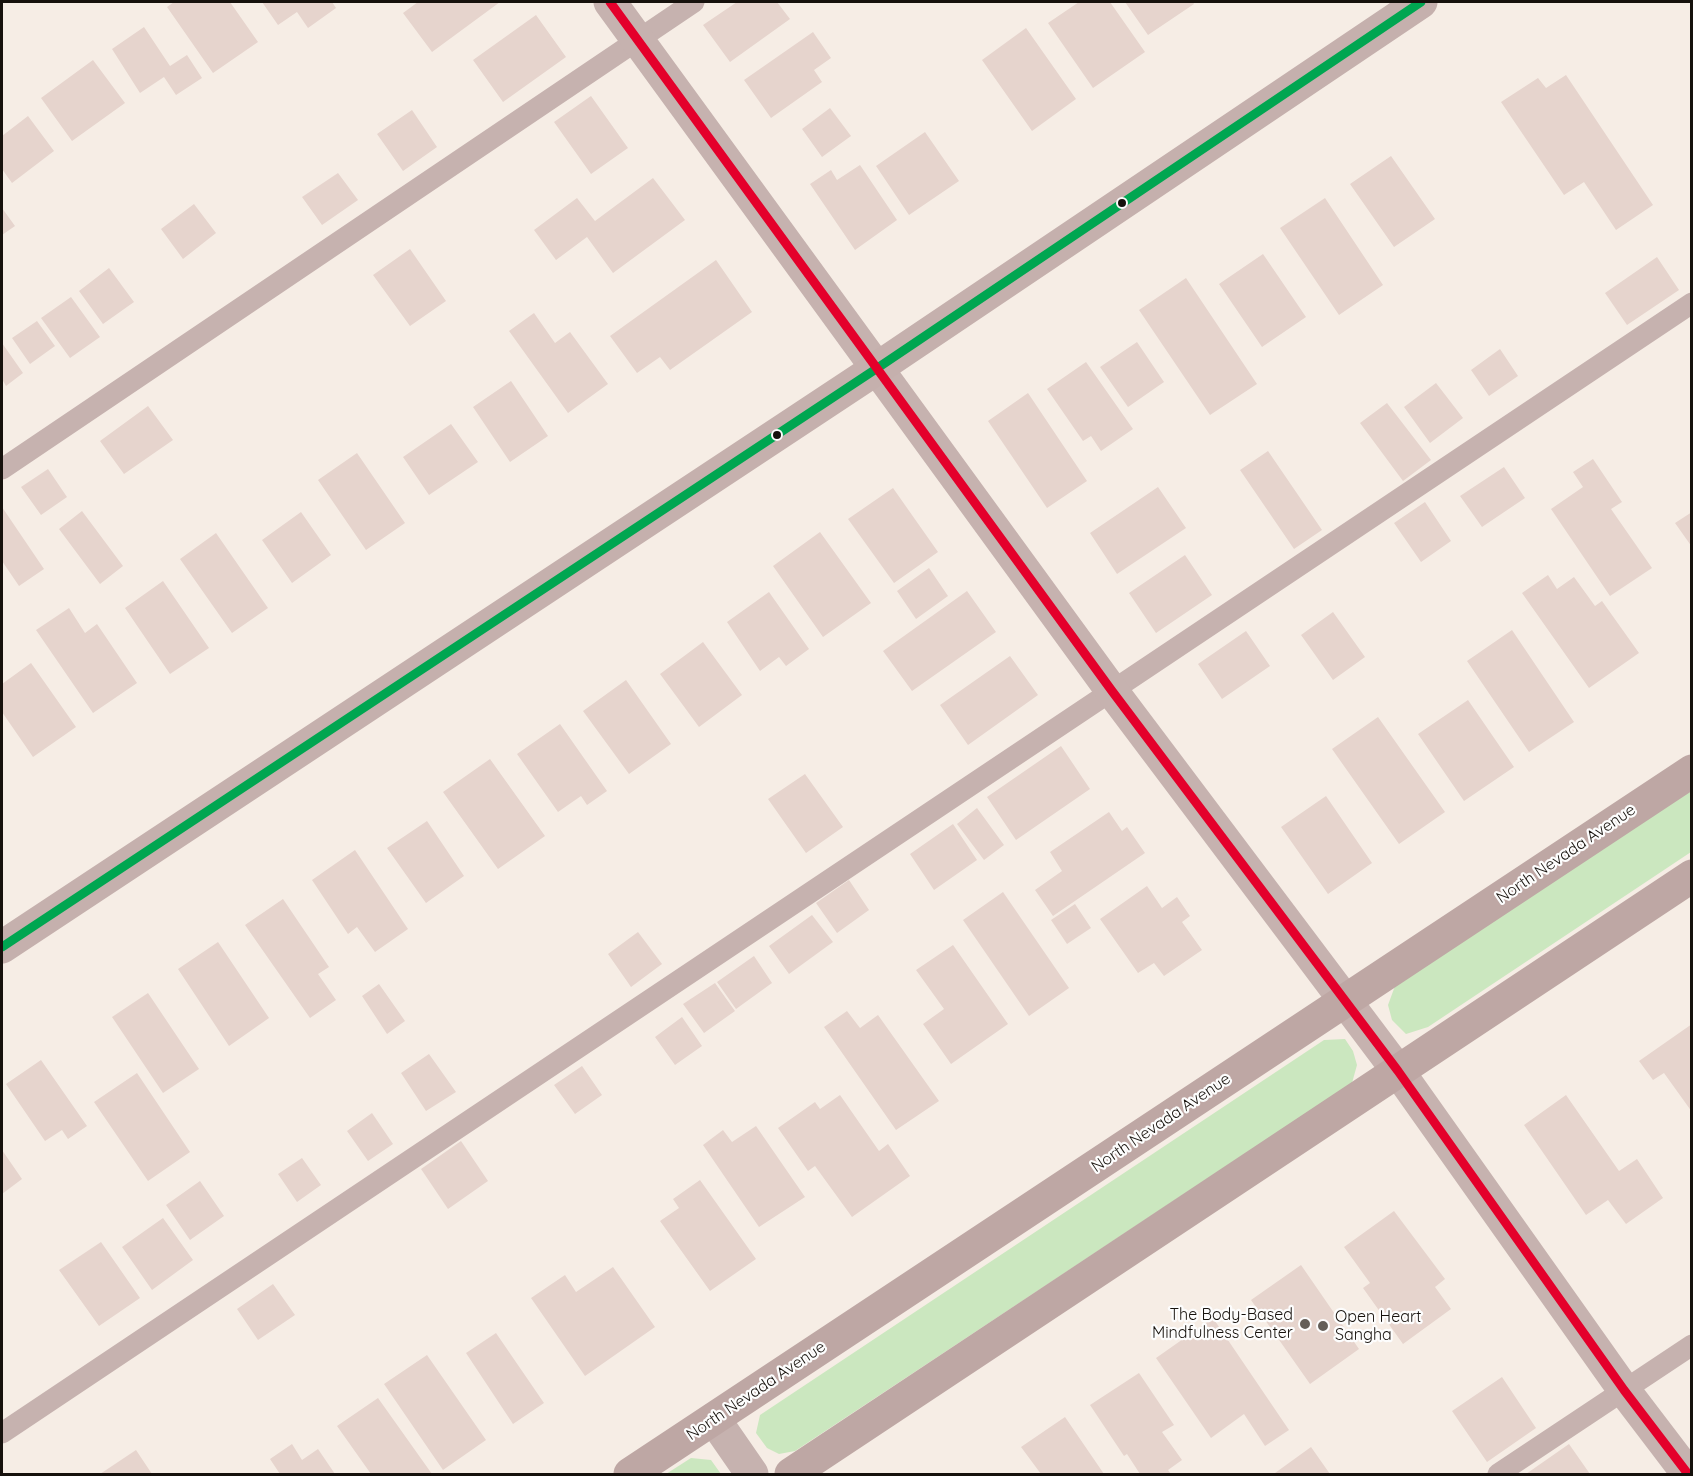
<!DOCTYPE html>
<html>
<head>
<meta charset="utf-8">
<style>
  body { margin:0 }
  #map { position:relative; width:1693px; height:1476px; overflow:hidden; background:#f6ede5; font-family:Quicksand,sans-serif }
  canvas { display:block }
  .frame { position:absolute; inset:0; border:3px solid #16110c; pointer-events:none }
</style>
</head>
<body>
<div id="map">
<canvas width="1693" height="1476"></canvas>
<div class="frame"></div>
</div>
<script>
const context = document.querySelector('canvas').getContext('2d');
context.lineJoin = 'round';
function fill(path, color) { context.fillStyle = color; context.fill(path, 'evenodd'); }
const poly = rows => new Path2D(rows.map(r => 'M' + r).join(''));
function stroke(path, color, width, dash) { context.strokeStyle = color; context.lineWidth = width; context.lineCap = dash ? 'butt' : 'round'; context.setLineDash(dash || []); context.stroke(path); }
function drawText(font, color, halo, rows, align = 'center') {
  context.font = font + ' Quicksand,sans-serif'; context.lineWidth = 4.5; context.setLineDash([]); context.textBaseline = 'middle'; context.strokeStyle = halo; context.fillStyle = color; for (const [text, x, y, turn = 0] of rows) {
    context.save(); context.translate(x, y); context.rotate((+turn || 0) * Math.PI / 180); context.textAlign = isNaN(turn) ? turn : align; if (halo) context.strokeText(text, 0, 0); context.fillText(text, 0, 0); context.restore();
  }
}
fill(poly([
  [1691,790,1691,852,1428,1027,1406,1034,1392,1020,1388,1005,1395,986],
  [1345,1039,1353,1051,1357,1065,1352,1083,795,1451,779,1454,767,1448,756,1433,760,1415,1324,1040],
  [691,1458,711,1460,721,1474,666,1474]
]), '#cbe7bf');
fill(poly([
  [174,2,230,2,258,42,213,73,167,7],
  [262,2,332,2,336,8,308,28,297,12,278,25],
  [418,2,500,2,432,52,403,13],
  [737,2,777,2,790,19,730,62,703,25],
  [1079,2,1110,2,1145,52,1093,88,1048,23],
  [1125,2,1193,2,1194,4,1148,35],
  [536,15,566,57,503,102,473,60],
  [144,27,170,66,187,55,202,78,176,95,164,77,140,93,112,49],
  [1026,28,1076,99,1032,131,982,60],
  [813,32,831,58,814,70,822,82,771,118,744,80],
  [93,60,125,103,72,141,41,98],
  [1566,75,1653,205,1616,230,1584,182,1564,195,1501,102,1538,78,1546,88],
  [591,96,628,148,591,174,554,122],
  [830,108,851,136,822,157,802,129],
  [412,110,437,147,403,171,377,134],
  [28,116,54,151,12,183,2,169,2,136],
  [925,132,959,181,909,215,876,166],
  [1391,156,1435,219,1394,247,1350,184],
  [860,165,897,220,855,250,810,184,831,170,837,180],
  [338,173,358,200,322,225,302,197],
  [653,178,685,220,613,273,587,237,556,260,534,230,577,198,595,221],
  [1325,198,1383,285,1339,315,1280,228],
  [194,204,216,233,183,259,161,229],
  [2,208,15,226,2,235],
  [410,249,446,301,410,326,373,275],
  [1263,254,1306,317,1262,347,1219,284],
  [1657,257,1679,290,1627,325,1605,293],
  [716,260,752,312,670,370,660,357,637,373,610,336],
  [109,268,134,302,103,324,79,291],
  [1186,278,1257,384,1210,415,1139,310],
  [71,297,100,337,70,358,41,318],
  [534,313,555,343,570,332,608,384,568,413,509,331],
  [37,321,55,346,30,364,12,338],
  [1137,342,1164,382,1128,407,1100,367],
  [2,343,23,373,6,386,2,379],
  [1500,349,1518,376,1489,396,1471,370],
  [1086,362,1133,429,1101,451,1091,436,1083,441,1047,389],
  [511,381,548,436,510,462,473,407],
  [1436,383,1463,418,1430,443,1404,407],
  [1028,393,1087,481,1047,508,988,421],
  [1387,403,1431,460,1403,481,1360,423],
  [148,406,173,440,124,474,100,441],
  [451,424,478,462,429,495,403,457],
  [1268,451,1322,530,1294,549,1240,470],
  [357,453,405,523,366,550,318,480],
  [1593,459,1622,502,1611,509,1652,568,1610,596,1551,509,1583,487,1573,472],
  [1504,467,1525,498,1482,527,1460,496],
  [48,469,67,497,41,515,21,487],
  [1158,487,1186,528,1117,574,1090,533],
  [893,488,938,552,894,583,848,519],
  [1425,502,1451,541,1421,562,1394,523],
  [2,507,44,569,19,586,2,561],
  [82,511,123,566,100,584,59,529],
  [301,512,331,555,292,583,262,540],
  [1692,512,1692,547,1675,523],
  [820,532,871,603,823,637,773,566],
  [216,533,268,608,232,633,180,559],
  [1185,555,1212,595,1156,633,1129,593],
  [929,568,948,596,916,619,897,591],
  [1548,575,1557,589,1574,577,1595,606,1602,601,1639,653,1589,688,1522,593],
  [163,581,209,648,170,674,125,608],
  [967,591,996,632,912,691,883,651],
  [769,592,809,649,786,666,779,657,760,671,727,622],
  [69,608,85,633,97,624,137,683,93,713,36,630],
  [1333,612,1365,657,1333,680,1301,635],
  [1512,630,1574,722,1529,752,1467,661],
  [1246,631,1270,666,1222,699,1198,664],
  [703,642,742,695,699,727,660,674],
  [1010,656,1038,695,968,745,940,705],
  [31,663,76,727,33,757,2,712,2,684],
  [626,680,671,744,629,774,583,711],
  [1468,700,1514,767,1464,801,1418,734],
  [1378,717,1445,812,1399,844,1332,749],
  [560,724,607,791,587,805,581,796,558,812,517,754],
  [1061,746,1090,789,1016,840,987,797],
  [490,759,545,836,498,869,443,792],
  [805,774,843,827,806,853,768,799],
  [1326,796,1372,863,1328,894,1281,827],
  [977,808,1004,845,984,860,957,824],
  [1109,812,1122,831,1127,827,1145,853,1053,916,1035,890,1062,871,1050,852],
  [427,821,464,876,426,903,387,848],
  [953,824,977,860,934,890,910,854],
  [355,850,408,929,375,952,357,927,348,934,312,880],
  [849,880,869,910,837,933,816,903],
  [1147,886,1162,908,1177,897,1190,916,1182,922,1202,950,1164,976,1154,963,1138,973,1100,919],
  [1003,892,1069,988,1029,1016,963,920],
  [283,899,329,967,318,974,336,1000,310,1018,245,925],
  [1075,904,1091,928,1067,944,1051,920],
  [812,915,833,942,789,974,769,946],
  [638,932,662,964,631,987,608,954],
  [218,942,269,1018,229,1046,178,969],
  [953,945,1008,1024,951,1064,923,1024,944,1009,916,970],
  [754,956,772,983,736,1009,717,982],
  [715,983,735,1011,704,1033,683,1004],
  [379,984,405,1021,387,1034,362,996],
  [148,993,199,1069,163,1093,112,1017],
  [847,1011,860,1028,878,1015,939,1101,896,1130,824,1027],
  [682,1017,702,1046,675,1065,655,1037],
  [1692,1024,1692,1112,1664,1073,1653,1080,1639,1061],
  [429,1054,456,1092,426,1111,401,1073],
  [41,1060,87,1126,68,1139,62,1130,45,1141,6,1084],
  [582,1066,602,1095,575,1114,554,1085],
  [137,1073,190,1152,148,1181,94,1102],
  [840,1095,879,1151,888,1144,910,1176,852,1217,815,1166,808,1171,778,1128,815,1102,820,1109],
  [1566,1095,1619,1171,1637,1159,1663,1198,1626,1224,1608,1200,1586,1215,1524,1125],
  [372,1113,393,1144,368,1161,347,1131],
  [756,1126,805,1197,759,1227,703,1145,723,1130,732,1142],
  [461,1141,488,1181,448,1209,421,1169],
  [2,1150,22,1179,2,1194],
  [302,1158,321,1185,297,1202,278,1174],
  [700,1180,756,1259,710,1291,660,1221,679,1208,673,1199],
  [200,1181,224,1216,190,1240,166,1205],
  [1394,1211,1445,1279,1435,1287,1451,1309,1403,1344,1363,1288,1370,1283,1344,1247],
  [163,1218,193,1260,152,1290,122,1247],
  [101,1242,140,1298,99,1326,59,1270],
  [1301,1265,1359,1349,1310,1384,1251,1300],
  [613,1267,655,1327,585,1376,531,1298,565,1275,576,1292],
  [273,1284,295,1315,258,1340,237,1309],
  [1213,1318,1289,1430,1265,1446,1244,1414,1211,1438,1156,1358],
  [496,1333,544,1403,513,1424,466,1353],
  [427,1355,486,1440,443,1470,384,1384],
  [1139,1373,1174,1425,1162,1432,1182,1460,1168,1470,1171,1474,1140,1474,1127,1454,1124,1456,1090,1405],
  [1502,1377,1536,1428,1487,1462,1452,1411],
  [378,1398,432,1474,371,1474,337,1426],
  [1065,1417,1104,1474,1041,1474,1021,1447],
  [292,1444,302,1460,318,1449,335,1474,280,1474,270,1459],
  [1569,1444,1590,1474,1526,1474],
  [1311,1447,1330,1474,1276,1474,1275,1473],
  [136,1450,152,1474,100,1474]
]), '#e6d4cd');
stroke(poly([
  [2,469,694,2],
  [2,1433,1692,303],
  [1498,1474,1692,1345]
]), '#c6b2af', 21);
stroke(poly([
  [610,2,1112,691,1398,1071,1624,1390,1688,1474],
  [714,1419,752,1474]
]), '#c6b2af', 33);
stroke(poly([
  [2,947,876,369,1421,2]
]), '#c5b0ad', 33);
stroke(poly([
  [630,1474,1692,771],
  [791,1474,1692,876]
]), '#bea7a4', 33);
stroke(poly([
  [2,947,876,369,1421,2]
]), '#00a651', 9);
stroke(poly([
  [610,2,1112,691,1398,1071,1624,1390,1688,1474]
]), '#e4002b', 9);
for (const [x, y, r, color] of [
  [1122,203,5,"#16110c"],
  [777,435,5,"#16110c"],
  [1305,1324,6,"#645e58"],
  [1323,1326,6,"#645e58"]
]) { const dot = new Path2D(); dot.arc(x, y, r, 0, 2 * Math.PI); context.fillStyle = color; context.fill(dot); stroke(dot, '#fdfdfd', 2); }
drawText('16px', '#16110c', '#fdfdfd', [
  ["North Nevada Avenue",1566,854,-34],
  ["North Nevada Avenue",1161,1123,-34],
  ["North Nevada Avenue",756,1391,-34]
]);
drawText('16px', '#16110c', '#fdfdfd', [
  ["The Body-Based",1293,1315],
  ["Mindfulness Center",1293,1333],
  ["Open Heart",1335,1317,"left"],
  ["Sangha",1335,1335,"left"]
], 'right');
</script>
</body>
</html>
